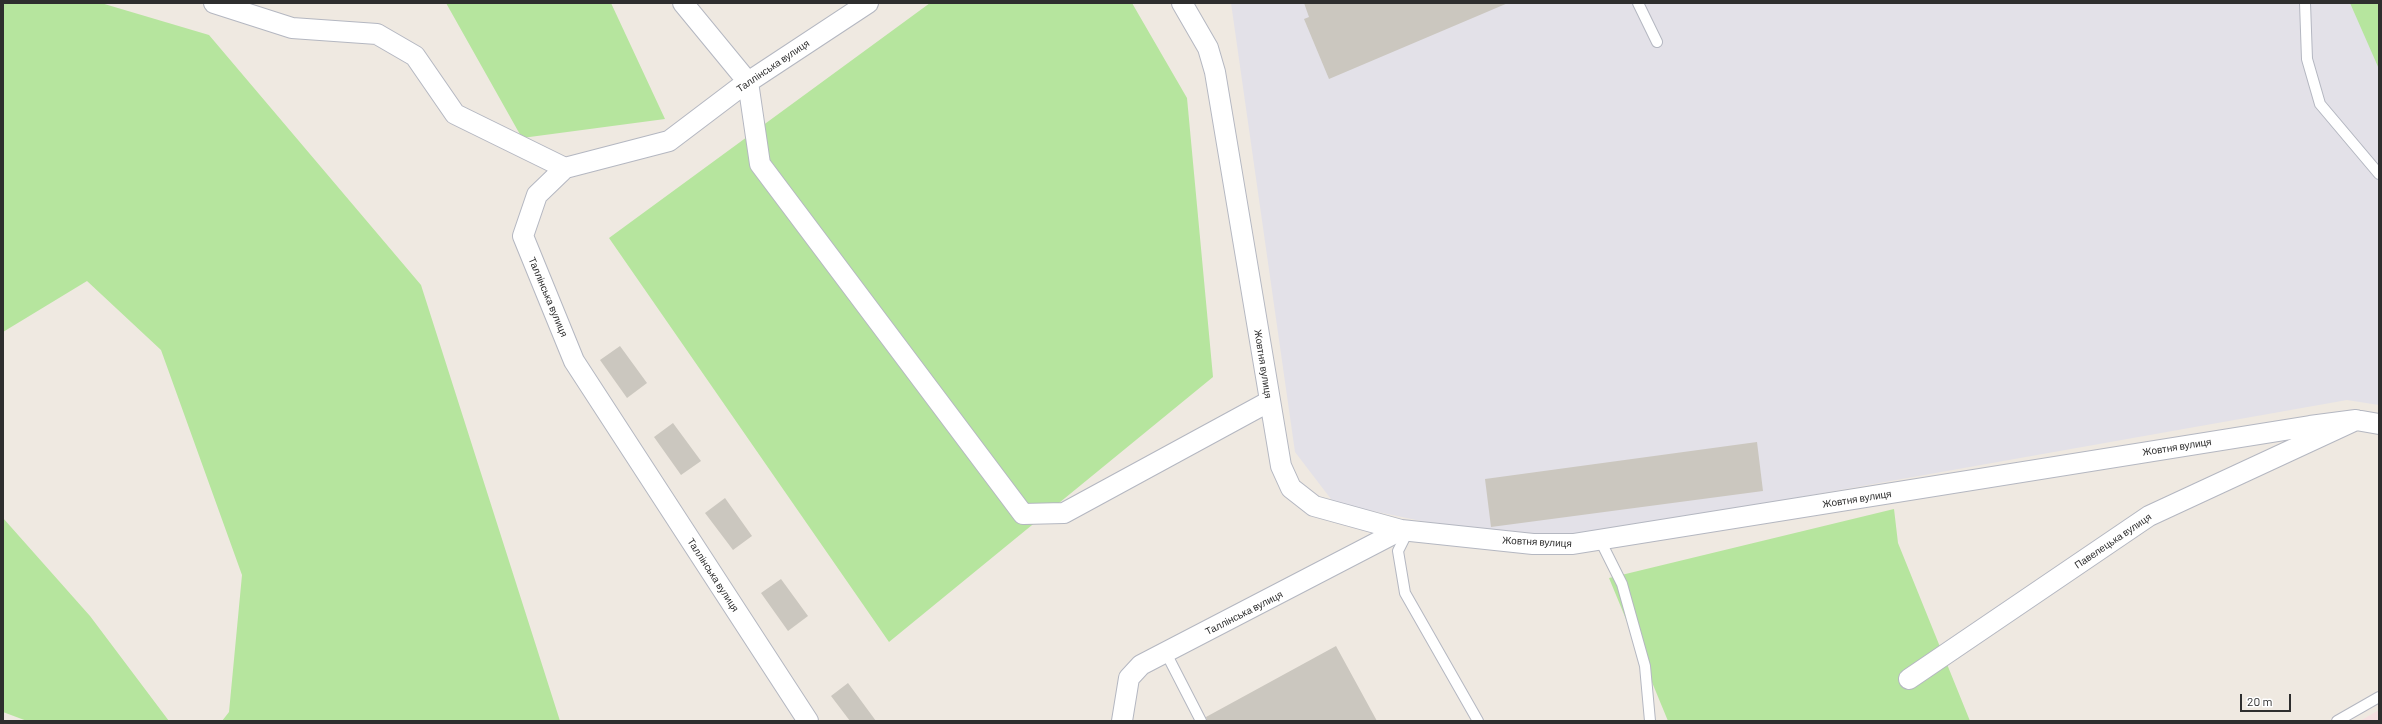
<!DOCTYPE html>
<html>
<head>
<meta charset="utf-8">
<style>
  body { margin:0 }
  #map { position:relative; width:2382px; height:724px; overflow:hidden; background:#efe9e1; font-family:Barlow,sans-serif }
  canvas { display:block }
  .frame { position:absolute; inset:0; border:4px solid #2e2e2e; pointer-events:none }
  .scale { position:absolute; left:2240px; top:694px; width:51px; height:18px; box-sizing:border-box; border:2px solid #2e2e2e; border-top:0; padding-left:5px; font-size:12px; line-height:14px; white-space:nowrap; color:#2e2e2e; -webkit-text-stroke:3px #fff; paint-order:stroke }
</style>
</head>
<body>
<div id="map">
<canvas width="2382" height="724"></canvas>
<div class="frame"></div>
<div class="scale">20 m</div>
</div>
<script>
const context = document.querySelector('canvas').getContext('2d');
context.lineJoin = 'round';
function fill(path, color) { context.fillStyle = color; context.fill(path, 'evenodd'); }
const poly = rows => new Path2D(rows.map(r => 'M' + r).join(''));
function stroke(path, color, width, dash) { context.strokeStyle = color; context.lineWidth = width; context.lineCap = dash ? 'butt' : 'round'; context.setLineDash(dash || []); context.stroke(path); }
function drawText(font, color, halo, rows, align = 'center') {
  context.font = font + ' Barlow,sans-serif'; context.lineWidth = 4; context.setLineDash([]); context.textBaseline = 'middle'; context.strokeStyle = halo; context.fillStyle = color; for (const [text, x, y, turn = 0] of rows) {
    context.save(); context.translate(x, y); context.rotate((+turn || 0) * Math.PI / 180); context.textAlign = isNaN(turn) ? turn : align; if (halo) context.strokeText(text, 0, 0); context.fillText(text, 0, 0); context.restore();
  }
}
fill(poly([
  [1231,3,2379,3,2379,405,2347,400,1592,534,1494,536,1334,503,1295,452]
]), '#e3e1e8');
fill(poly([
  [2379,710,2379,721,2360,721]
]), '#f5dfe0');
fill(poly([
  [3,3,101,3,209,35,421,285,560,721,222,721,229,712,242,575,161,350,87,281,3,332],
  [446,3,611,3,665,119,522,138],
  [930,3,1132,3,1187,98,1213,377,889,642,609,238],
  [2350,3,2379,3,2379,69],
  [1894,509,1898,543,1970,721,1668,721,1609,578],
  [3,518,90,616,169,721,27,721,3,712]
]), '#b6e59e');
fill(poly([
  [1304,3,1508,3,1329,79,1304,19,1309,17],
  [620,346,647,383,627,398,600,360],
  [673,423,701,461,681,475,654,437],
  [1757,442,1763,491,1491,527,1485,479],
  [725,498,752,536,733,550,705,513],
  [781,579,808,616,788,631,761,593],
  [1336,646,1377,721,1207,721,1206,717],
  [848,683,876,721,850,721,831,696]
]), '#cbc7bf');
const service = poly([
  [1638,3,1657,42],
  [2305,3,2307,59,2320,104,2379,174],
  [1408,531,1398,551,1405,593,1478,721],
  [1600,540,1622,584,1645,666,1650,721],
  [1166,653,1201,721],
  [2337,721,2379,697]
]);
const minor = poly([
  [214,3,292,28,377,34,415,56,455,114,565,168],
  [683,3,748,82,760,164,1023,514,1064,513,1270,401],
  [1182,3,1208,48,1215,72,1281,466,1291,488,1314,506,1401,530,1533,544,1573,544,2310,426,2356,420],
  [1909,679,2149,516,2356,420,2379,424],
  [808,721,574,361,523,236,537,195,565,168,669,141,739,88,868,3],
  [1122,721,1129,678,1141,665,1401,530]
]);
stroke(service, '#b4b7c1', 12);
stroke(minor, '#b4b7c1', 22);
stroke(service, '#fff', 10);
stroke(minor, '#fff', 20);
drawText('10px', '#2e2e2e', '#fff', [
  ["Таллінська вулиця",773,66,-34],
  ["Таллінська вулиця",548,297,67],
  ["Жовтня вулиця",1263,364,81],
  ["Жовтня вулиця",2177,447,-9],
  ["Жовтня вулиця",1857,499,-9],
  ["Павелецька вулиця",2113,541,-34],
  ["Жовтня вулиця",1537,542,3],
  ["Таллінська вулиця",713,575,57],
  ["Таллінська вулиця",1244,613,-27]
]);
</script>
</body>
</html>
